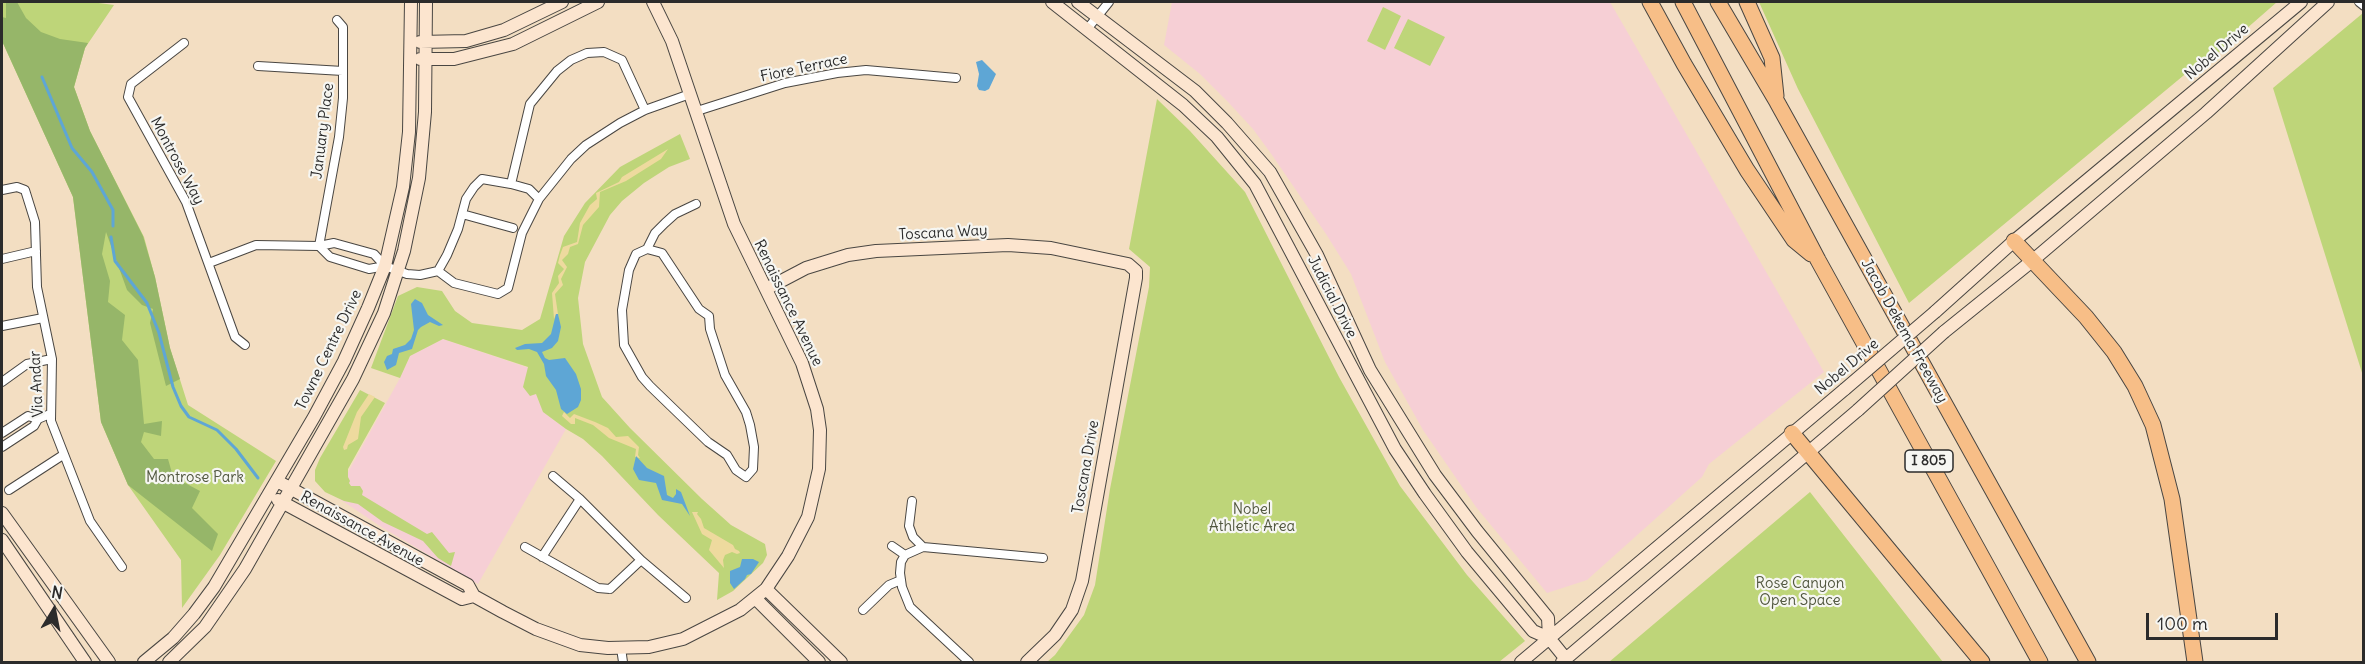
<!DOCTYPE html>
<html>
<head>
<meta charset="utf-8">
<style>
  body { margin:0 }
  #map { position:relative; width:2365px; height:664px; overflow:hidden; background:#f3dec2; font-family:Delius,sans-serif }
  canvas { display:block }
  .frame { position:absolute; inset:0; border:3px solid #2b2b2b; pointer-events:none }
  .north { position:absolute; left:24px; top:580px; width:60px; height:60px; -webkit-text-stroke:4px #f6f6f2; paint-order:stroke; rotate:10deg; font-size:16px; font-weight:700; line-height:24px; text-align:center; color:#2b2b2b }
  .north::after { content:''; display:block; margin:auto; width:21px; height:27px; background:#2b2b2b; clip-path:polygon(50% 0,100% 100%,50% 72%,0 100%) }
  .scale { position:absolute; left:2146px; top:613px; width:132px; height:27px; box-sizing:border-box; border:3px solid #2b2b2b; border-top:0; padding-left:8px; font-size:18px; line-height:21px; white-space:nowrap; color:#2b2b2b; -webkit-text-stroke:4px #f6f6f2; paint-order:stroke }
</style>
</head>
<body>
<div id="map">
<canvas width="2365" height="664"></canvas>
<div class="frame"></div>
<div class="north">N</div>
<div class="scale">100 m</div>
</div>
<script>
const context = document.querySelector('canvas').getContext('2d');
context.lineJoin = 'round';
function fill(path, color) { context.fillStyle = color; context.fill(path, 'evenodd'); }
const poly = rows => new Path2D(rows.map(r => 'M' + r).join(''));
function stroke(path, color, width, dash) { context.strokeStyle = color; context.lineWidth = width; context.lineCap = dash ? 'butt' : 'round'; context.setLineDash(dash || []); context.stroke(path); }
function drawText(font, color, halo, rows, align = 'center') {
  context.font = font + ' Delius,sans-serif'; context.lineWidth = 4.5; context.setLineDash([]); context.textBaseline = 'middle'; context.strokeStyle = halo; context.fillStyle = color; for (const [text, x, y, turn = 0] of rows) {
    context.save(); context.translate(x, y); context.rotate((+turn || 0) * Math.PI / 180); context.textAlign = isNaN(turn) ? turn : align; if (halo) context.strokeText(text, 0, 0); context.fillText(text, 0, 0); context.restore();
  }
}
fill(poly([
  [1172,2,1610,2,1824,372,1709,464,1702,477,1587,580,1547,593,1476,507,1423,430,1385,362,1351,274,1326,234,1272,155,1253,129,1229,103,1200,74,1164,45],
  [443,339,529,368,523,387,536,394,543,412,566,429,478,584,383,528,335,496,400,378,410,356]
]), '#f6cfd5');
fill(poly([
  [2,2,91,2,114,5,85,48,74,87,90,131,144,237,155,277,170,348,188,405,276,461,220,555,182,608,181,560,128,485,101,422,73,197,2,41],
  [1759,2,2277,2,2222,50,2189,71,1909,303,1798,89],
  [1383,7,1401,16,1385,50,1367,41],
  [2363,13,2363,376,2273,88],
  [1408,19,1445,37,1430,66,1394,48],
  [1157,99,1190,131,1245,192,1339,377,1400,486,1467,575,1525,641,1499,662,1047,662,1055,655,1084,615,1095,585,1110,489,1149,287,1150,267,1129,249],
  [680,134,690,159,669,167,644,183,622,201,610,215,585,262,578,298,583,344,602,397,630,428,702,499,731,525,765,544,767,555,763,563,733,591,717,600,719,573,658,515,602,456,583,439,566,429,543,412,536,394,530,396,523,387,528,367,443,339,410,356,400,378,371,368,398,296,417,287,442,291,455,311,472,323,522,330,540,319,564,236,585,203,620,167],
  [360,390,385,403,348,469,348,477,350,481,349,483,351,486,360,486,363,491,362,495,427,534,432,532,449,553,455,552,451,566,438,558,423,541,383,522,358,504,344,501,325,492,315,481,315,470,320,458],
  [1810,492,1943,662,1609,662]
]), '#bed579');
fill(poly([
  [6,2,17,2,26,18,41,32,60,39,88,43,85,48,74,87,90,131,143,236,155,277,170,348,180,379,166,386,150,323,153,309,142,305,127,290,106,232,102,254,110,281,108,302,125,315,122,340,138,360,144,424,162,421,161,436,144,432,141,442,154,459,168,459,174,480,185,483,200,491,192,508,218,534,212,551,128,485,101,422,73,197,2,41,2,17,6,18]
]), '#96b669');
fill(poly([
  [668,149,661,159,626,181,600,192,599,207,583,225,578,244,570,247,568,254,562,260,567,267,561,279,563,285,555,294,559,321,556,314,554,319,552,293,559,283,558,276,564,269,558,263,560,255,563,247,577,242,580,223,590,205,597,199,596,193,619,182,622,177],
  [369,394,375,397,361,417,358,439,348,445,347,449,344,450,343,447,357,412],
  [564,412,570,418,574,414,595,422,608,428,616,437,628,436,639,447,638,455,640,458,635,457,636,449,609,438,593,425,575,418,575,424,571,424,562,416],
  [692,512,698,512,697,514,701,519,704,528,733,545,735,549,739,551,740,553,737,554,732,552,725,555,723,560,724,568,709,550,712,540,702,534]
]), '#eeda9e');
fill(poly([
  [982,60,996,74,989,89,985,91,979,90,977,86,979,74,976,62],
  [415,299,422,303,428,315,443,325,439,326,430,322,421,327,418,330,412,349,399,353,396,365,387,370,384,362,387,356,392,354,393,349,405,345,411,339,414,330,411,304],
  [556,314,558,314,561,327,558,341,552,348,542,352,545,358,549,360,565,358,576,374,581,389,581,400,578,407,567,414,561,409,556,390,546,376,544,364,537,352,529,349,517,350,515,348,525,344,542,343,551,334],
  [636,456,647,468,664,476,667,495,673,498,676,494,676,489,681,492,690,516,682,504,662,500,656,483,639,480,633,469],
  [742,559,753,559,759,562,751,574,747,575,745,579,734,589,730,583,730,571,740,567]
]), '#5ea6d5');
stroke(poly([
  [42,77,72,148,92,172,113,210,113,226],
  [111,237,115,261,147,303,159,333,173,387,181,406,189,417,217,430,236,449,258,478]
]), '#5ea6d5', 3);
const street = poly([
  [2359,2,2364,6],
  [1088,28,1109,2],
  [184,43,131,84,128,97,186,202,235,337,245,345],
  [258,66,343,71],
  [697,111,785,83,837,73,866,70,956,78],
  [2,190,17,187,25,190,35,222,37,287,52,359,51,421,90,521,122,567],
  [539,199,529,189,511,184,530,104,557,71,571,60,587,53,604,52,622,60,645,110],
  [462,214,513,228],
  [319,246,339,137,343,98,343,27,337,20],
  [319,246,330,257,369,269,385,266],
  [647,249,662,253,699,309,709,316,710,329,725,375,746,412,750,425,754,447,753,469,746,477,736,470,727,455,708,442,650,386,642,377,624,345,622,310,629,270,636,254,647,249],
  [647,249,655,233,665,223,675,214,696,204],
  [2,259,36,251],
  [209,263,256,245,319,246,334,243,374,254,385,266,407,274,420,275,438,271,454,283,498,294,508,288,522,233,539,199,571,159,586,145,620,123,645,110,690,94],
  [438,271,447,255,458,229,466,199,474,187,482,179,511,184],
  [2,326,43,318],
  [2,382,27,364,52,359],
  [2,433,28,416,38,419,50,414],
  [2,447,34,426,38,419],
  [553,476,580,499,641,560,686,598],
  [9,490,63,455],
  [912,501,909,526,913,537,923,547],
  [892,546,905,555],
  [525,547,598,588,610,589],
  [542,557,580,499],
  [610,589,641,560],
  [863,610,889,585,901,580],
  [621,648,623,662],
  [969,662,910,607,902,587,900,573,901,562,905,555,923,547,1043,558]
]);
const secondary = poly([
  [1052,2,1183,105,1217,137,1255,184,1395,449,1425,494,1467,552,1533,631,1549,638,1566,659],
  [1078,2,1195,91,1227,123,1270,172,1317,255,1370,370,1435,475,1477,531,1548,618,1549,638],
  [420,42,466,41,504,30,562,2],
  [420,59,454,59,513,44,598,2],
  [766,289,806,268,848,255,876,251,1008,245,1051,248,1128,264,1136,271,1136,278,1082,581,1072,610,1055,635,1027,662],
  [1935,312,2014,241,2301,2],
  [1944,332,2032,261,2206,113,2328,2],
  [277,481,468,585,474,596,503,612,536,629,580,645,608,648,649,647,683,639,740,610,766,589,788,556,808,517,819,469,820,430,817,409,802,363,734,224,672,41,653,2],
  [278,500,462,599,474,596],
  [2,513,109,662],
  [2,540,85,662],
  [766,589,841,662],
  [756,599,819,662],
  [144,662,173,638,194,614,214,587,314,417,344,361,368,308,385,266,403,187,409,132,411,2],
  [169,662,205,627,245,569,353,379,384,313,404,251,419,178,425,112,426,2],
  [1521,662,1845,389],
  [1562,662,1858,410]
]);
const highway = poly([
  [1650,2,1684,64,1747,170,1794,240,1811,254],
  [1683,2,1818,260,2040,662],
  [1718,2,1777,102,2088,662],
  [1747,2,1772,58,1776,96],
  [2014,241,2086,317,2114,352,2135,386,2153,425,2172,499,2195,662],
  [1792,433,1982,662]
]);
stroke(street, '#494642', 10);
stroke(secondary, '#494642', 14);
stroke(highway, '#494642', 17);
stroke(street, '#fff', 8);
stroke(secondary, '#fce5cf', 12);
stroke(highway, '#f7be87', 15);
const secondaryBridge = poly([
  [1845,389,1935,312],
  [1858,410,1944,332]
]);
stroke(secondaryBridge, '#494642', 14, []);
stroke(secondaryBridge, '#fce5cf', 12);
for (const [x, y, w] of [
  [1929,461,48]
]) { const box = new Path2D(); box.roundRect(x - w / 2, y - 11, w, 22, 4.5); context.fillStyle = '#f6f6f2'; context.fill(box); stroke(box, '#2b2b2b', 1.5); }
drawText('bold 14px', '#2b2b2b', null, [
  ["I 805",1929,461]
]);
drawText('15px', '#2b2b2b', '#f6f6f2', [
  ["Nobel Drive",2217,52,-40],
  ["Fiore Terrace",804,68,-12],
  ["January Place",323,131,-83],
  ["Montrose Way",177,161,62],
  ["Toscana Way",943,233,-3],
  ["Judicial Drive",1332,297,63],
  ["Renaissance Avenue",788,303,64],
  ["Jacob Dekema Freeway",1904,331,61],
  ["Towne Centre Drive",329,350,-64],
  ["Nobel Drive",1847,367,-40],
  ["Via Andar",37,384,-93],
  ["Toscana Drive",1086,467,-80],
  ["Renaissance Avenue",362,529,29]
]);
drawText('15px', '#50563e', '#f6f6f2', [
  ["Montrose Park",195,478],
  ["Nobel",1252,510],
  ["Athletic Area",1252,527],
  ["Rose Canyon",1800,584],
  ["Open Space",1800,601]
]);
</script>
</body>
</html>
